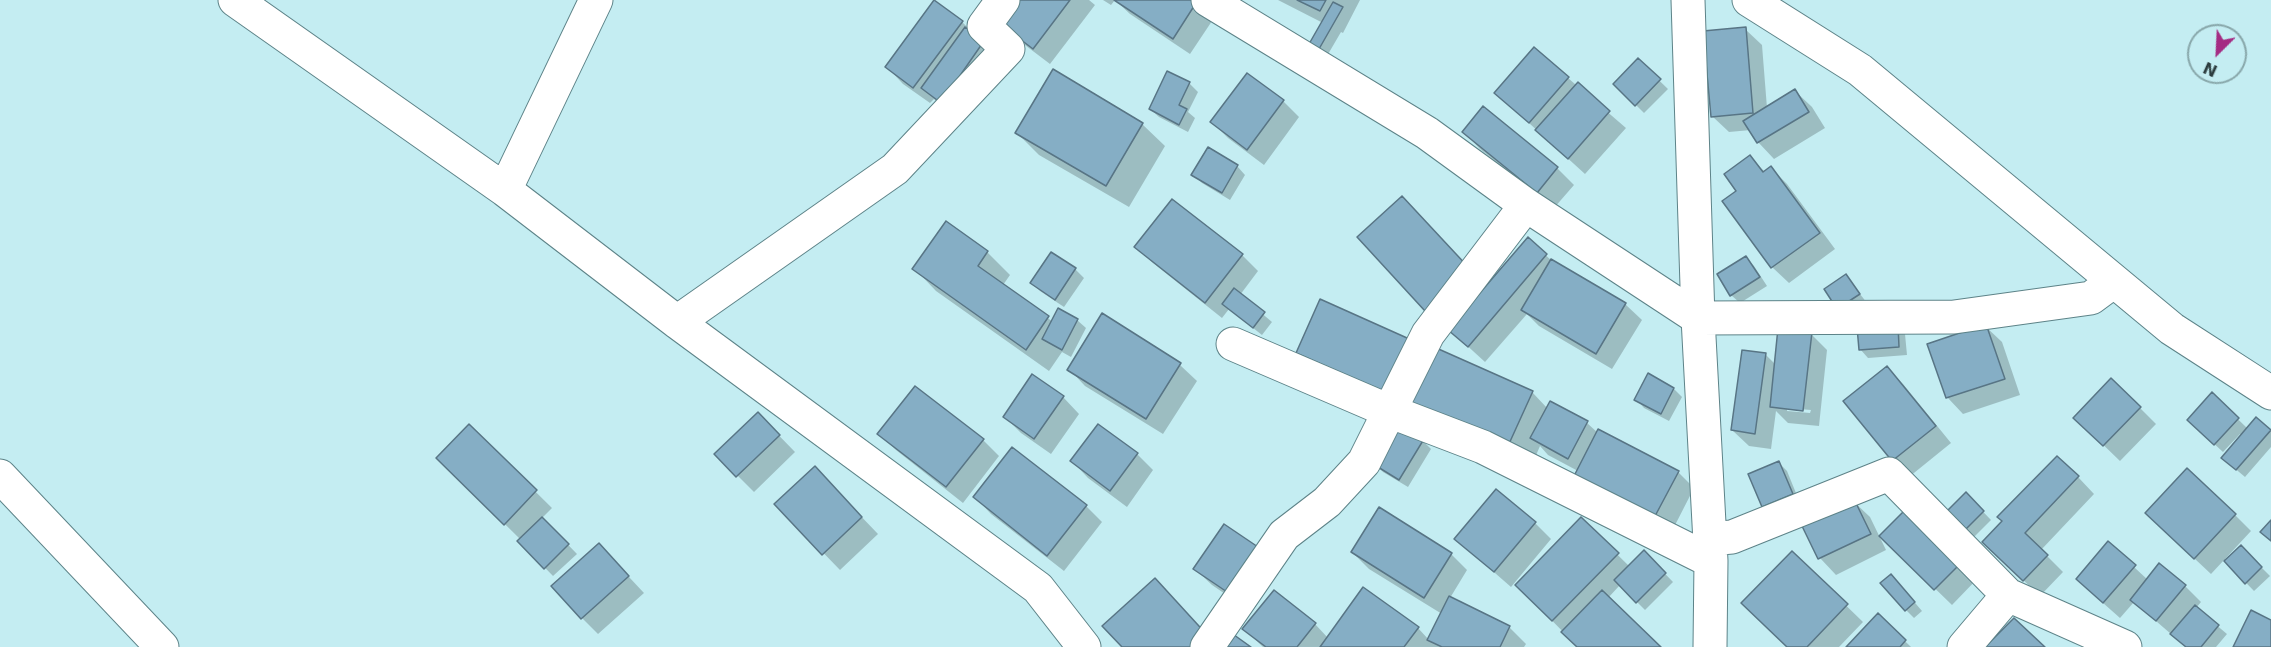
<!DOCTYPE html>
<html>
<head>
<meta charset="utf-8">
<style>
  body { margin:0 }
  #map { position:relative; width:2271px; height:647px; overflow:hidden; background:#c4edf2; font-family:"DejaVu Sans",sans-serif }
  canvas { display:block }
  .north { position:absolute; left:2187px; top:24px; width:60px; height:60px; box-sizing:border-box; background:#c4edf2; border:2px solid #88a7aa; border-radius:50%; rotate:204deg; font-size:16px; font-weight:700; line-height:24px; text-align:center; color:#2d3d3f }
  .north::after { content:''; display:block; margin:auto; width:21px; height:27px; background:#a42c83; clip-path:polygon(50% 0,100% 100%,50% 72%,0 100%) }
</style>
</head>
<body>
<div id="map">
<canvas width="2271" height="647"></canvas>
<div class="north">N</div>
</div>
<script>
const context = document.querySelector('canvas').getContext('2d');
context.lineJoin = 'round';
function fill(path, color) { context.fillStyle = color; context.fill(path, 'evenodd'); }
const poly = rows => new Path2D(rows.map(r => 'M' + r).join(''));
function stroke(path, color, width, dash) { context.strokeStyle = color; context.lineWidth = width; context.lineCap = dash ? 'butt' : 'round'; context.setLineDash(dash || []); context.stroke(path); }
fill(poly([
  [1018,0,1089,0,1095,5,1050,64,1017,39],
  [1103,0,1115,0,1111,5],
  [1115,0,1189,0,1212,21,1190,54,1130,14],
  [1278,0,1360,0,1343,33,1341,32,1327,56,1311,44,1323,23],
  [962,22,1000,58,939,104,934,99,930,103,903,84,887,67],
  [1745,29,1762,45,1767,108,1795,91,1812,107,1825,128,1774,159,1758,142,1751,130,1729,132,1712,116],
  [1638,60,1668,89,1644,113,1615,84],
  [1168,73,1189,83,1198,92,1188,112,1195,118,1188,132,1159,117,1150,109],
  [1568,78,1626,128,1585,174,1496,93],
  [1283,101,1299,117,1264,165,1228,138,1212,122],
  [1483,108,1557,168,1574,185,1554,208,1480,149,1464,132],
  [1142,124,1165,146,1129,207,1039,155,1017,133],
  [1750,157,1765,172,1771,168,1787,184,1835,249,1789,283,1772,267,1738,192],
  [1237,166,1245,175,1230,200,1202,183,1193,174],
  [1418,214,1487,287,1528,239,1552,261,1625,304,1642,320,1612,369,1539,326,1527,314,1485,362,1450,330,1485,289],
  [946,223,987,252,1010,275,1003,285,1053,322,1059,310,1077,320,1086,328,1071,357,1062,352,1049,371,936,291,914,268],
  [1136,247,1242,255,1258,271,1240,295,1272,322,1262,335,1229,309,1222,318,1153,263],
  [1052,254,1075,269,1084,278,1064,307,1040,291,1032,283],
  [1746,258,1754,266,1767,286,1740,303,1731,295],
  [1846,276,1867,303,1847,316],
  [1103,315,1180,365,1197,381,1163,434,1085,386,1069,369],
  [1985,326,2002,342,2020,395,1963,414,1947,397],
  [1858,328,1905,334,1907,355,1868,358,1860,349],
  [1811,334,1827,350,1819,426,1788,423,1776,411,1771,449,1749,446,1732,430,1765,354,1776,365],
  [1787,408,1811,410,1810,413,1787,411],
  [1298,353,1532,392,1548,409,1551,403,1587,423,1598,433,1678,472,1694,488,1671,533,1578,471,1548,455,1540,446,1531,467,1314,369],
  [1886,368,1903,384,1951,443,1909,477,1893,460],
  [1674,389,1682,397,1669,421,1644,408,1636,399],
  [2213,395,2248,429,2257,419,2271,431,2271,447,2245,477,2232,466,2242,436,2240,434,2223,452,2197,428],
  [1063,397,1079,414,1051,454,1021,433,1004,416],
  [2140,408,2156,424,2120,461,2092,434],
  [758,414,795,452,754,492,716,454],
  [469,426,552,508,542,518,577,554,553,576,519,541,520,539,438,458],
  [879,434,983,440,999,456,963,503,896,450],
  [1423,441,1431,449,1408,487,1383,472,1375,464],
  [1137,454,1153,470,1127,507,1088,478,1072,461],
  [1779,463,1787,471,1800,503,1772,515,1764,506],
  [2078,477,2094,494,2041,550,2063,572,2040,596,2000,558],
  [831,485,878,534,840,570,776,504],
  [1966,494,1991,520,1973,538,1948,512],
  [975,497,1086,506,1102,522,1064,571,991,514],
  [1853,501,1870,517,1886,550,1836,575,1820,558,1803,525],
  [1909,508,1979,577,1952,605,1881,536],
  [2235,515,2251,531,2225,559,2227,561,2241,547,2270,576,2254,591,2224,560,2211,574,2163,529],
  [1581,519,1629,566,1644,552,1673,582,1645,610,1620,585,1608,598,1658,647,1578,647,1517,585],
  [1535,523,1551,539,1511,587,1456,539],
  [2108,543,2148,580,2185,586,2201,602,2196,608,2227,634,2216,647,2186,647,2134,602,2120,618,2094,595,2078,579],
  [599,545,644,593,598,634,582,618],
  [1263,552,1250,611,1212,585,1195,569],
  [1352,552,1451,554,1467,570,1450,598,1509,627,1526,644,1524,647,1263,647,1244,629,1315,624,1328,638,1418,628,1429,640,1442,614,1369,569],
  [1792,553,1863,622,1839,647,1789,647],
  [1899,584,1922,611,1914,618,1906,610],
  [1878,615,1911,647,1848,647]
]), '#0003');
const building = poly([
  [934,0,963,21,913,88,885,67,934,0],
  [1016,0,1070,0,1033,49,999,23,1016,0],
  [1114,0,1191,0,1196,3,1173,39,1114,0],
  [1297,0,1326,0,1320,11,1297,0],
  [1333,2,1343,7,1319,49,1309,44,1333,2],
  [965,27,984,41,941,103,921,88,965,27],
  [1746,27,1753,113,1711,117,1703,31,1746,27],
  [1534,47,1569,77,1529,123,1494,93,1534,47],
  [1638,58,1661,79,1635,106,1613,84,1638,58],
  [1053,69,1143,123,1106,186,1015,133,1053,69],
  [1167,71,1190,82,1179,105,1187,109,1179,125,1149,109,1167,71],
  [1247,73,1284,100,1247,150,1210,122,1247,73],
  [1578,82,1610,111,1568,159,1535,130,1578,82],
  [1795,89,1809,112,1757,143,1743,121,1795,89],
  [1483,106,1558,167,1537,193,1462,132,1483,106],
  [1208,147,1238,165,1222,193,1191,175,1208,147],
  [1750,155,1763,172,1771,166,1820,233,1771,268,1722,201,1736,191,1724,174,1750,155],
  [1402,196,1470,269,1425,311,1357,237,1402,196],
  [1172,199,1243,254,1205,303,1134,247,1172,199],
  [946,221,988,251,978,266,1049,316,1026,350,912,269,946,221],
  [1528,237,1547,254,1468,347,1448,330,1528,237],
  [1051,252,1076,268,1055,300,1030,283,1051,252],
  [1746,256,1760,277,1730,296,1717,274,1746,256],
  [1551,259,1626,303,1596,354,1521,310,1551,259],
  [1846,274,1860,294,1837,309,1824,289,1846,274],
  [1234,288,1265,312,1253,328,1222,304,1234,288],
  [1320,299,1416,342,1392,396,1296,353,1320,299],
  [1058,308,1078,319,1062,350,1042,339,1058,308],
  [1102,313,1181,363,1146,419,1067,370,1102,313],
  [1898,324,1899,347,1859,350,1857,327,1898,324],
  [1986,324,2005,379,1946,398,1927,344,1986,324],
  [1778,328,1812,332,1803,411,1770,407,1778,328],
  [1434,347,1533,391,1508,446,1409,402,1434,347],
  [1742,350,1766,353,1755,434,1731,430,1742,350],
  [1887,366,1936,426,1892,461,1843,401,1887,366],
  [1648,373,1674,388,1661,414,1634,400,1648,373],
  [1032,374,1064,396,1034,439,1003,417,1032,374],
  [2111,378,2141,407,2103,446,2073,418,2111,378],
  [915,386,984,439,946,487,877,434,915,386],
  [2212,392,2239,418,2214,445,2187,420,2212,392],
  [1550,401,1588,421,1568,459,1530,438,1550,401],
  [758,412,780,435,736,477,714,454,758,412],
  [2256,417,2271,430,2236,470,2221,458,2256,417],
  [469,424,537,490,504,525,436,458,469,424],
  [1098,424,1138,453,1110,491,1070,461,1098,424],
  [1398,424,1424,439,1399,480,1373,464,1398,424],
  [1598,429,1679,471,1654,518,1574,476,1598,429],
  [1012,447,1087,505,1047,556,973,497,1012,447],
  [2057,456,2079,476,2025,533,2048,555,2023,581,1982,542,2002,521,1997,517,2057,456],
  [1779,461,1793,494,1762,507,1748,474,1779,461],
  [815,466,862,517,822,555,774,504,815,466],
  [2187,468,2236,514,2194,559,2145,513,2187,468],
  [1496,489,1536,522,1494,572,1454,539,1496,489],
  [1966,492,1984,511,1964,531,1946,512,1966,492],
  [1854,499,1871,534,1818,559,1801,524,1854,499],
  [1909,506,1964,560,1934,590,1879,536,1909,506],
  [1379,507,1452,553,1424,598,1351,552,1379,507],
  [542,517,569,544,544,569,517,541,542,517],
  [1581,517,1619,553,1552,621,1515,585,1581,517],
  [2271,520,2271,541,2260,532,2271,520],
  [1224,524,1264,551,1233,596,1193,569,1224,524],
  [2108,541,2136,565,2103,603,2076,579,2108,541],
  [599,543,629,576,581,619,551,586,599,543],
  [2241,545,2262,567,2245,584,2224,561,2241,545],
  [1644,550,1666,573,1636,603,1614,580,1644,550],
  [1792,551,1848,604,1807,647,1787,647,1741,603,1792,551],
  [2159,563,2186,585,2156,621,2130,600,2159,563],
  [1891,574,1915,602,1905,611,1880,583,1891,574],
  [1155,578,1209,637,1198,647,1122,647,1102,626,1155,578],
  [1363,587,1419,627,1404,647,1320,647,1363,587],
  [1274,590,1316,623,1297,647,1266,647,1242,629,1274,590],
  [1602,590,1661,647,1577,647,1561,632,1602,590],
  [1449,596,1510,626,1500,647,1442,647,1427,640,1449,596],
  [2195,605,2219,625,2201,647,2186,647,2170,634,2195,605],
  [2251,610,2271,620,2271,647,2233,647,2251,610],
  [1878,613,1906,640,1900,647,1846,647,1878,613],
  [2014,618,2045,647,1985,647,2014,618],
  [1230,632,1251,647,1219,647,1230,632]
]);
fill(building, '#85aec5');
stroke(building, '#587585', 1.5);
const street = poly([
  [235,0,505,190,677,322,1038,588,1084,647],
  [1208,0,1427,133,1526,205,1698,318,1954,317,2091,298,2114,281],
  [1688,0,1698,318,1711,561,1710,647],
  [1749,0,1860,70,2172,329,2271,393],
  [505,190,596,0],
  [677,322,895,169,1008,49,984,26,1003,0],
  [1233,344,1389,411,1483,447,1711,561],
  [0,476,162,647],
  [1709,539,1732,537,1889,474,2008,595],
  [1207,647,1284,535,1327,502,1364,462,1428,334,1526,205],
  [1964,647,2008,595,2125,647]
]);
stroke(street, '#5d8388', 35);
stroke(street, '#fff', 33);
</script>
</body>
</html>
